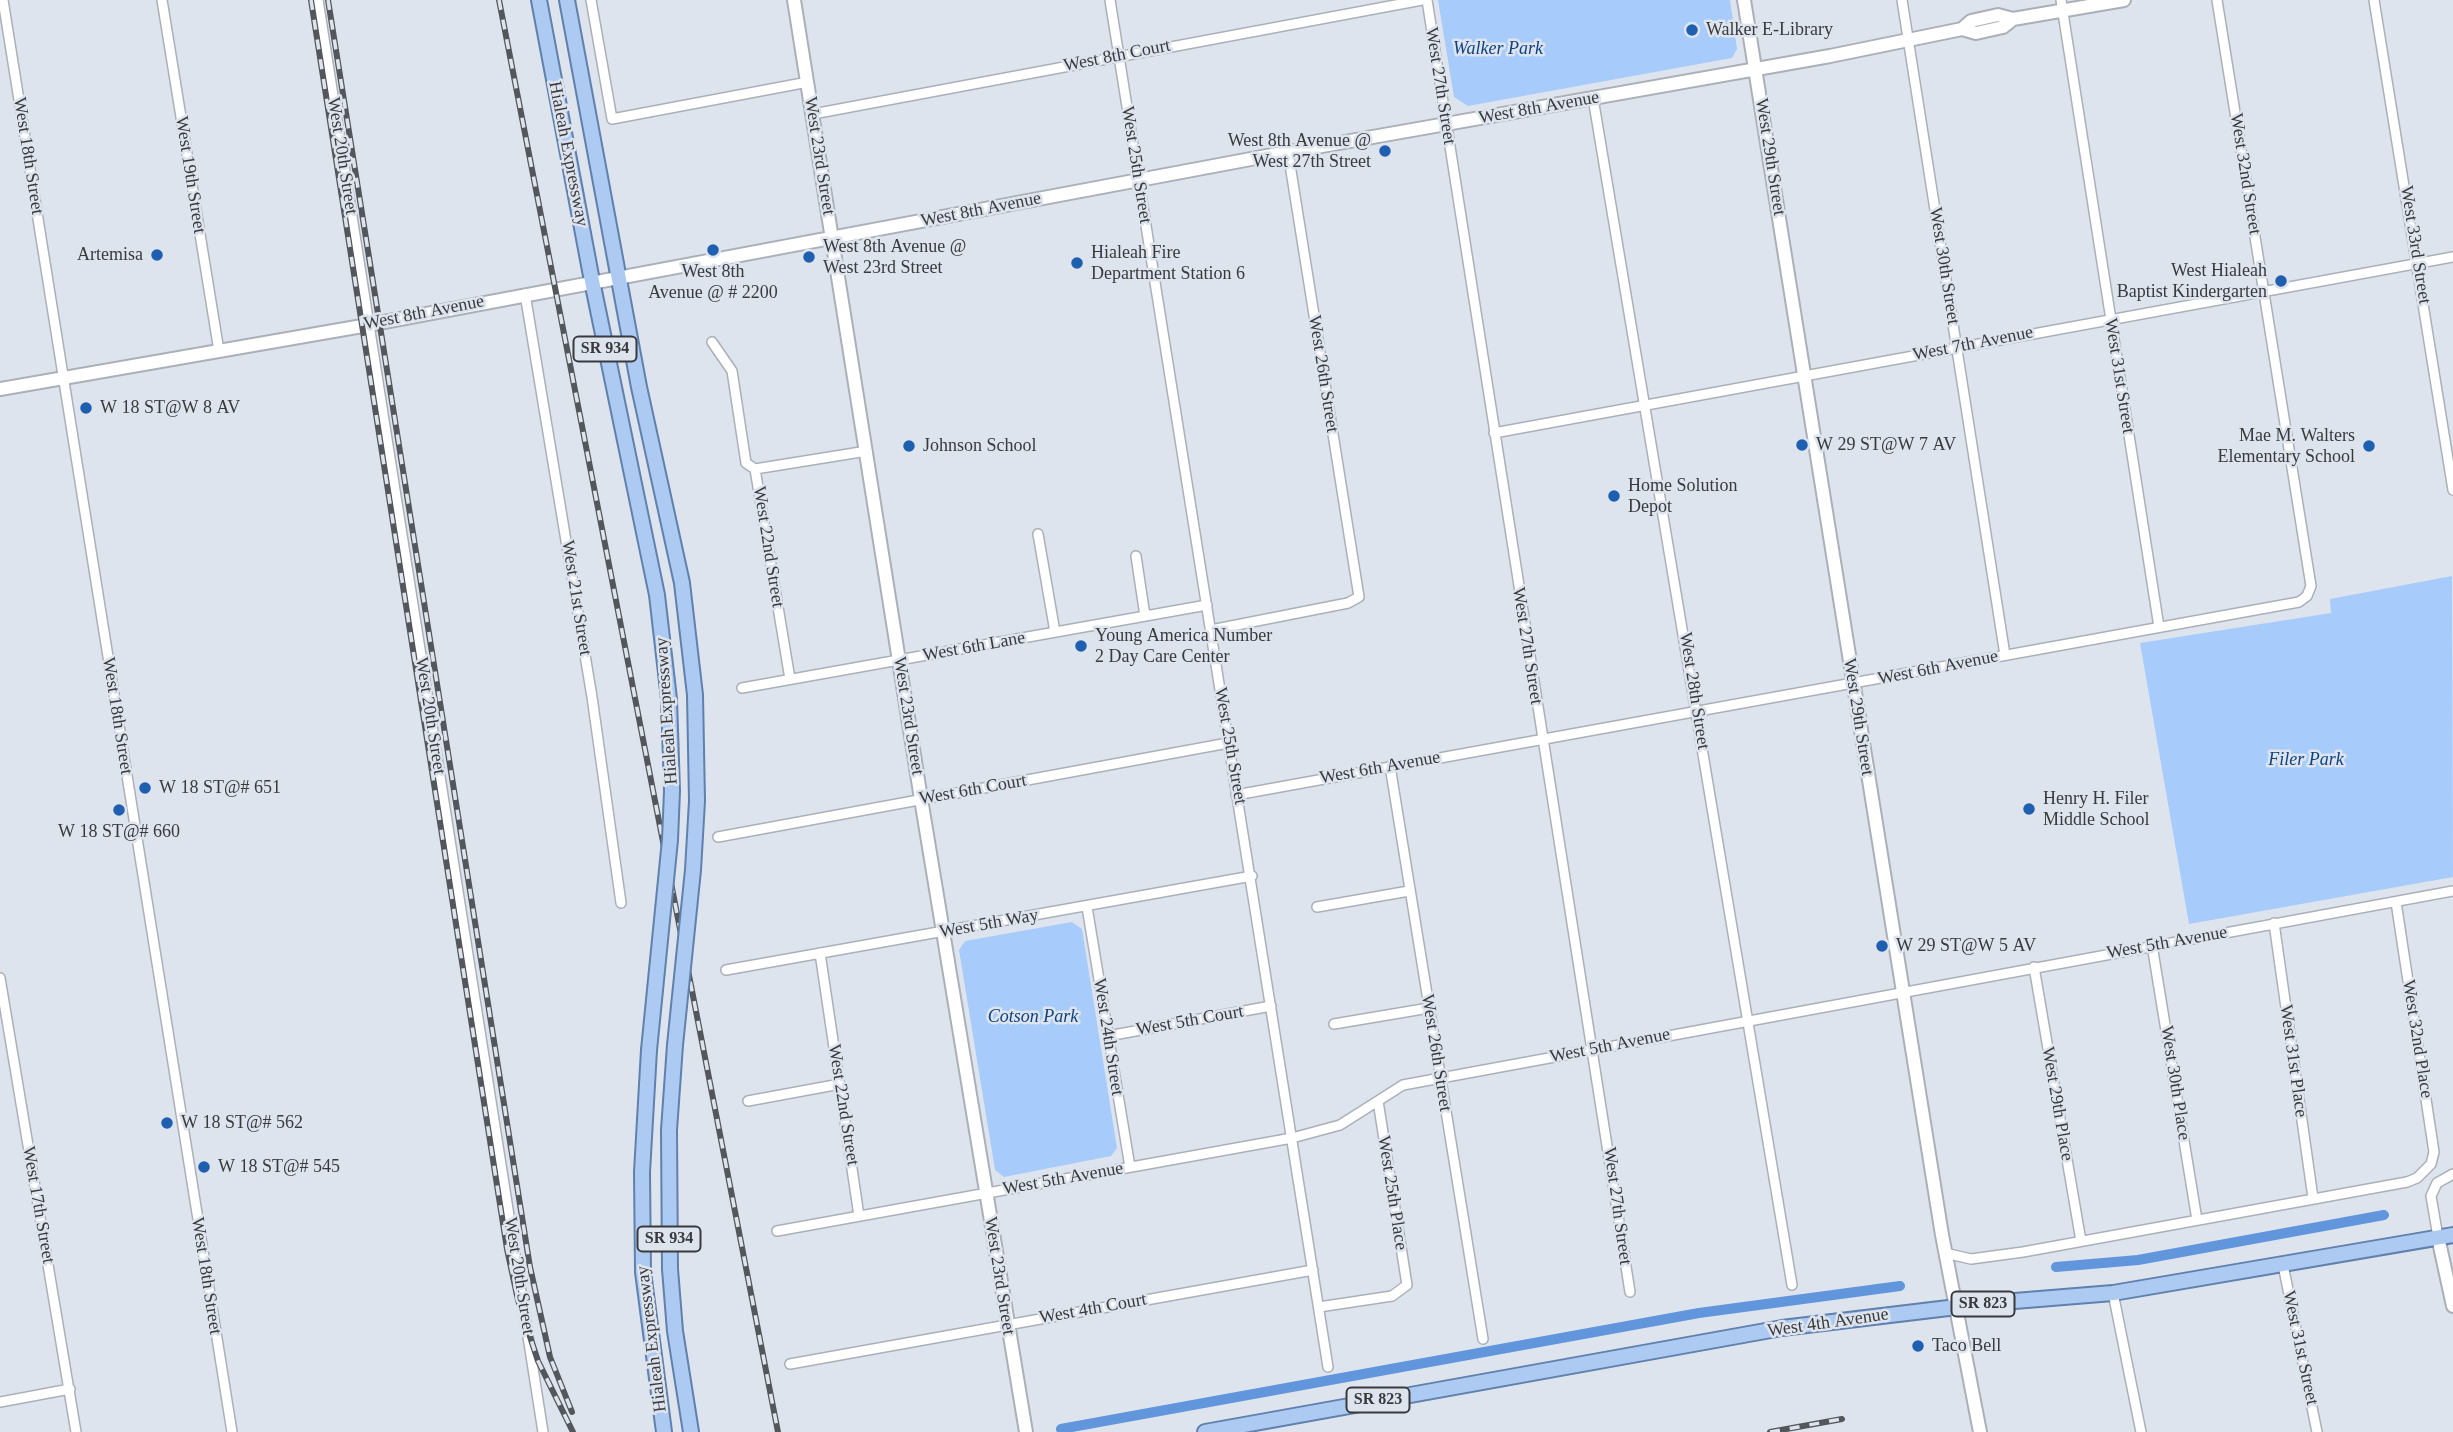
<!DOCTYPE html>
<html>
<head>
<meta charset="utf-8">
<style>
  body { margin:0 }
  canvas { display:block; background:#dee4ed }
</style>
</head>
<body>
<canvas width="2453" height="1432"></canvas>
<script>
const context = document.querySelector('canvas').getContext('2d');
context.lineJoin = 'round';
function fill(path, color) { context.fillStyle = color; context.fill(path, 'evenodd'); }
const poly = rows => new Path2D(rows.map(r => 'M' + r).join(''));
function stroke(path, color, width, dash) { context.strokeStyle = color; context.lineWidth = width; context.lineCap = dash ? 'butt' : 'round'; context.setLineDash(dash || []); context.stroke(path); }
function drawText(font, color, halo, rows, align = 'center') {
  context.font = font + ' "Times New Roman",serif'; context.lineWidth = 5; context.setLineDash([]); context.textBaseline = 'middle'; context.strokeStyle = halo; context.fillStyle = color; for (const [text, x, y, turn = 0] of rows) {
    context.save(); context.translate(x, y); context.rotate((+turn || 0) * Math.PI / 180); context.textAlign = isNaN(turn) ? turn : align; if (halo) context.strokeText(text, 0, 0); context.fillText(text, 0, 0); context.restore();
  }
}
fill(poly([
  [1438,0,1730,0,1737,49,1732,58,1468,106,1454,97],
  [2452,576,2453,877,2189,924,2140,643,2331,613,2330,599],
  [1072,922,1082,929,1117,1148,1111,1156,1004,1177,995,1170,959,950,965,941]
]), '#a7cbfb');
stroke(poly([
  [2056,1267,2138,1260,2384,1215],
  [1061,1429,1699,1313,1900,1286]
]), '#6196dc', 10);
const street = poly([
  [3,0,232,1432],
  [162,0,219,351],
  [318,0,543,1432],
  [591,0,612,119,808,82],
  [1110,0,1328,1367],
  [1427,0,1630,1292],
  [1902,0,2005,655],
  [2061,0,2159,627],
  [2374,0,2453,490],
  [1593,98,1792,1285],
  [813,114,1422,0],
  [525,294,592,697,621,903],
  [712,342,732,371,746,463,755,469,790,679],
  [1494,433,2453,257],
  [755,469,867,451],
  [1038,534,1055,632],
  [1136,556,1145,616],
  [1211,630,1348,603,1359,597,1288,152],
  [742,688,1207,605],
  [1390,766,1483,1339],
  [1236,795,2299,602,2307,596,2311,586,2217,0],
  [718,837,1228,743],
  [1087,907,1130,1167],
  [1317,907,1409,891],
  [2274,923,2313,1198],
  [2152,945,2197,1220],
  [820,953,859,1216],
  [2034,967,2081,1241],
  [726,970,1252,876],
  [0,978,76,1432],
  [1334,1024,1429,1008],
  [1108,1036,1271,1006],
  [748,1101,840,1084],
  [777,1231,1292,1138,1340,1125,1403,1085,2453,891],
  [2438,1237,2431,1196,2437,1183,2453,1174],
  [1945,1253,1971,1259,2023,1252,2407,1182,2417,1178,2431,1164,2434,1152,2396,902],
  [2283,1265,2317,1432],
  [2113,1293,2141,1432],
  [1319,1307,1392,1296,1407,1285,1378,1101],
  [790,1364,1313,1270],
  [0,1402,70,1389]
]);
const secondary = poly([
  [794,0,921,799,1026,1432],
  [1744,0,1942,1235,1980,1432],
  [1962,29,1976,33,2003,27,2013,19],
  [0,389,368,325,1288,152,1830,56,1962,29,1971,21,1998,15,2013,19,2124,0],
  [2438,1237,2453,1306]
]);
const primary = poly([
  [539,0,592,281,657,595,669,699],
  [567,0,639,387,682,583,695,695],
  [675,1045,669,1130,670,1269,675,1331,691,1432],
  [649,1050,642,1172,643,1272,664,1432],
  [1205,1432,1782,1328,1990,1303,2113,1293,2453,1235]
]);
stroke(street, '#abb0b8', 12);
stroke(secondary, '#abb0b8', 16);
stroke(primary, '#6081ad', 18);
stroke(street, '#fff', 9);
stroke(secondary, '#fff', 12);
stroke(primary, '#adcaf2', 14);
const rail = poly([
  [311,0,507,1249,518,1300,538,1361,573,1432],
  [328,0,530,1267,550,1357,572,1412],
  [499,0,778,1432],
  [1770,1432,1842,1419]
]);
stroke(rail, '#53565a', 6);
stroke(rail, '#dee4ed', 3.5, [10]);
const primaryBridge = poly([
  [675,1045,693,870,697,801,695,695],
  [649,1050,670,840,672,791,669,699]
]);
stroke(primaryBridge, '#6081ad', 18, []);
stroke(primaryBridge, '#adcaf2', 14);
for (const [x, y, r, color] of [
  [1692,30,7,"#1e5fb0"],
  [1385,151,7,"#1e5fb0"],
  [713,250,7,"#1e5fb0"],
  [157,255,7,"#1e5fb0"],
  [809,257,7,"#1e5fb0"],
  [1077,263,7,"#1e5fb0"],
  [2281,281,7,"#1e5fb0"],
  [86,408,7,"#1e5fb0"],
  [1802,445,7,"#1e5fb0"],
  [909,446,7,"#1e5fb0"],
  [2369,446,7,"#1e5fb0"],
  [1614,496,7,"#1e5fb0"],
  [1081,646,7,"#1e5fb0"],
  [145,788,7,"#1e5fb0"],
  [2029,809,7,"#1e5fb0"],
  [119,810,7,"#1e5fb0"],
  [1882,946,7,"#1e5fb0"],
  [167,1123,7,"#1e5fb0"],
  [204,1167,7,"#1e5fb0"],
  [1918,1346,7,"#1e5fb0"]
]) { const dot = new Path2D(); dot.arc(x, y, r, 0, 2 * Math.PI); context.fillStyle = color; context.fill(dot); stroke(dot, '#dee4ed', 2.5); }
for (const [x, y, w] of [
  [605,349,63],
  [669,1239,63],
  [1983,1304,63],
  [1378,1400,63]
]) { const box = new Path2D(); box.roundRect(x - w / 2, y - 12.5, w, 25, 5); context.fillStyle = '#dee4ed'; context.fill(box); stroke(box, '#383a3d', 2); }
drawText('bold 16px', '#383a3d', null, [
  ["SR 934",605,349],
  ["SR 934",669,1239],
  ["SR 823",1983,1304],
  ["SR 823",1378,1400]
]);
drawText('18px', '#383a3d', '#dee4ed', [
  ["Walker E-Library",1706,30],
  ["West 8th Avenue @",1371,141,"right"],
  ["West 27th Street",1371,162,"right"],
  ["West 8th Avenue @",823,247],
  ["West 23rd Street",823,268],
  ["Hialeah Fire",1091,253],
  ["Department Station 6",1091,274],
  ["Artemisa",143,255,"right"],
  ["West Hialeah",2267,271,"right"],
  ["Baptist Kindergarten",2267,292,"right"],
  ["West 8th",713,272,"center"],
  ["Avenue @ # 2200",713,293,"center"],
  ["W 18 ST@W 8 AV",100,408],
  ["Mae M. Walters",2355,436,"right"],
  ["Elementary School",2355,457,"right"],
  ["W 29 ST@W 7 AV",1816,445],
  ["Johnson School",923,446],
  ["Home Solution",1628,486],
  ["Depot",1628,507],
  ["Young America Number",1095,636],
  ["2 Day Care Center",1095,657],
  ["W 18 ST@# 651",159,788],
  ["Henry H. Filer",2043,799],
  ["Middle School",2043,820],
  ["W 18 ST@# 660",119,832,"center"],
  ["W 29 ST@W 5 AV",1896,946],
  ["W 18 ST@# 562",181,1123],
  ["W 18 ST@# 545",218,1167],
  ["Taco Bell",1932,1346]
], 'left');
drawText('italic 18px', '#0d4281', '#dee4ed', [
  ["Walker Park",1498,49],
  ["Filer Park",2306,760],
  ["Cotson Park",1033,1017]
]);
drawText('18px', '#383a3d', '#dee4ed', [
  ["West 8th Court",1117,56,-11],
  ["West 27th Street",1440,86,81],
  ["West 8th Avenue",1539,108,-10],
  ["Hialeah Expressway",568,154,79],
  ["West 18th Street",28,156,81],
  ["West 20th Street",342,156,81],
  ["West 23rd Street",819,156,81],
  ["West 29th Street",1770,157,81],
  ["West 25th Street",1136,165,81],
  ["West 32nd Street",2245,174,81],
  ["West 19th Street",190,175,81],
  ["West 8th Avenue",981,210,-11],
  ["West 33rd Street",2415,245,81],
  ["West 30th Street",1944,266,81],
  ["West 8th Avenue",424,313,-11],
  ["West 7th Avenue",1973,344,-11],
  ["West 26th Street",1323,374,81],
  ["West 31st Street",2119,376,81],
  ["West 22nd Street",768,547,81],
  ["West 21st Street",576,598,81],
  ["West 27th Street",1527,646,81],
  ["West 6th Lane",974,647,-10],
  ["West 6th Avenue",1938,668,-11],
  ["West 28th Street",1694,691,81],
  ["Hialeah Expressway",667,711,-94],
  ["West 18th Street",117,716,81],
  ["West 20th Street",430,716,81],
  ["West 23rd Street",908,716,81],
  ["West 29th Street",1858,717,81],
  ["West 25th Street",1230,746,80],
  ["West 6th Avenue",1380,768,-10],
  ["West 6th Court",973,790,-10],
  ["West 5th Way",989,924,-10],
  ["West 5th Avenue",2167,943,-10],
  ["West 5th Court",1190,1021,-10],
  ["West 24th Street",1108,1037,81],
  ["West 32nd Place",2417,1039,81],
  ["West 5th Avenue",1610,1046,-11],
  ["West 26th Street",1436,1053,81],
  ["West 31st Place",2293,1061,82],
  ["West 30th Place",2175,1083,81],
  ["West 29th Place",2057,1104,80],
  ["West 22nd Street",843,1105,81],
  ["West 5th Avenue",1063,1179,-10],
  ["West 25th Place",1392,1193,81],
  ["West 17th Street",38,1205,80],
  ["West 27th Street",1617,1206,82],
  ["West 18th Street",206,1276,81],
  ["West 20th Street",519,1276,81],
  ["West 23rd Street",999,1276,81],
  ["West 4th Court",1093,1309,-10],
  ["West 4th Avenue",1828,1323,-8],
  ["Hialeah Expressway",652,1339,-97],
  ["West 31st Street",2300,1348,78]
]);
</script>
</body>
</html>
